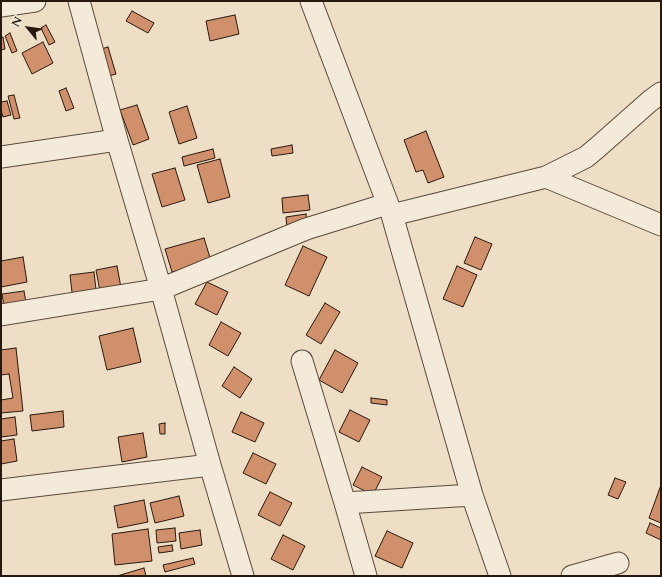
<!DOCTYPE html>
<html>
<head>
<meta charset="utf-8">
<style>
  body { margin:0 }
  #map { position:relative; width:662px; height:577px; overflow:hidden; background:#eedec5; font-family:Cardo,serif }
  canvas { display:block }
  .frame { position:absolute; inset:0; border:2px solid #28190f; pointer-events:none }
  .north { position:absolute; left:8px; top:8px; width:40px; height:40px; -webkit-text-stroke:3px #f4ead9; paint-order:stroke; rotate:299deg; font-size:11px; font-weight:700; line-height:16px; text-align:center; color:#28190f }
  .north::after { content:''; display:block; margin:auto; width:14px; height:18px; background:#28190f; clip-path:polygon(50% 0,100% 100%,50% 72%,0 100%) }
</style>
</head>
<body>
<div id="map">
<canvas width="662" height="577"></canvas>
<div class="frame"></div>
<div class="north">N</div>
</div>
<script>
const context = document.querySelector('canvas').getContext('2d');
context.lineJoin = 'round';
function fill(path, color) { context.fillStyle = color; context.fill(path, 'evenodd'); }
const poly = rows => new Path2D(rows.map(r => 'M' + r).join(''));
function stroke(path, color, width, dash) { context.strokeStyle = color; context.lineWidth = width; context.lineCap = dash ? 'butt' : 'round'; context.setLineDash(dash || []); context.stroke(path); }
const building = poly([
  [132,11,154,23,148,33,126,21,132,11],
  [235,15,239,34,210,41,206,21,235,15],
  [46,25,55,42,49,45,41,28,46,25],
  [10,33,17,51,12,53,5,36,10,33],
  [1,37,3,37,5,49,1,50,1,37],
  [43,42,53,63,32,74,22,53,43,42],
  [108,47,116,74,101,78,94,51,108,47],
  [66,88,74,108,66,111,59,91,66,88],
  [14,95,20,118,14,119,8,96,14,95],
  [7,101,11,115,3,117,1,110,1,102,7,101],
  [137,105,149,139,133,145,120,110,137,105],
  [187,106,197,138,179,144,169,112,187,106],
  [426,131,444,177,428,183,423,170,416,172,404,140,426,131],
  [292,145,293,153,272,156,271,149,292,145],
  [213,149,215,158,184,166,182,157,213,149],
  [220,159,230,197,208,203,197,165,220,159],
  [175,168,185,200,162,207,152,174,175,168],
  [308,195,310,210,283,213,282,198,308,195],
  [306,214,307,226,287,229,286,217,306,214],
  [475,237,492,244,481,270,464,263,475,237],
  [204,238,211,261,172,272,165,249,204,238],
  [303,246,327,257,309,296,285,285,303,246],
  [23,257,27,282,1,287,1,261,23,257],
  [117,266,122,293,101,297,96,270,117,266],
  [457,266,477,275,463,307,443,299,457,266],
  [94,272,97,298,73,301,70,275,94,272],
  [207,282,228,292,217,315,195,304,207,282],
  [24,291,27,309,5,313,2,294,24,291],
  [325,303,340,312,321,344,306,335,325,303],
  [221,322,241,333,228,356,209,345,221,322],
  [133,328,141,362,107,370,99,336,133,328],
  [16,348,23,411,1,413,1,350,16,348],
  [335,350,358,363,342,393,319,380,335,350],
  [234,367,252,379,240,398,222,386,234,367],
  [9,374,13,398,1,400,1,375,9,374],
  [371,398,387,400,387,405,371,403,371,398],
  [350,410,370,420,359,442,339,432,350,410],
  [63,411,64,427,32,431,30,415,63,411],
  [241,412,264,423,255,442,232,432,241,412],
  [15,417,17,435,1,437,1,419,15,417],
  [165,423,165,434,160,434,159,424,165,423],
  [143,433,147,457,122,462,118,437,143,433],
  [14,439,17,461,1,464,1,441,14,439],
  [253,453,276,464,266,484,243,473,253,453],
  [362,467,382,477,373,495,353,485,362,467],
  [615,478,626,482,618,499,608,495,615,478],
  [661,485,661,523,649,518,661,485],
  [270,492,292,503,280,526,258,515,270,492],
  [179,496,184,516,155,523,150,503,179,496],
  [144,500,148,522,118,528,114,506,144,500],
  [650,523,661,528,661,540,646,533,650,523],
  [175,528,176,541,157,543,156,530,175,528],
  [148,529,152,561,115,565,112,534,148,529],
  [200,530,202,545,181,549,179,533,200,530],
  [387,531,413,543,402,568,375,556,387,531],
  [283,535,305,546,293,570,271,559,283,535],
  [172,545,173,551,159,553,158,547,172,545],
  [193,558,195,564,165,572,163,565,193,558],
  [144,568,146,576,117,576,144,568]
]);
fill(building, '#d0906b');
stroke(building, '#28190f', 1);
const minor = poly([
  [79,1,117,140,161,289,210,465,243,576],
  [311,1,392,215,472,495,500,576],
  [1,6,35,1],
  [1,157,117,140],
  [546,177,661,225],
  [392,215,546,177,586,157,598,147,650,101,661,93],
  [1,315,161,289,306,229,387,204],
  [302,361,345,503,366,576],
  [1,490,210,465],
  [345,503,472,495],
  [572,576,618,563]
]);
stroke(minor, '#5a4a3c', 23);
stroke(minor, '#f4ead9', 21);
</script>
</body>
</html>
